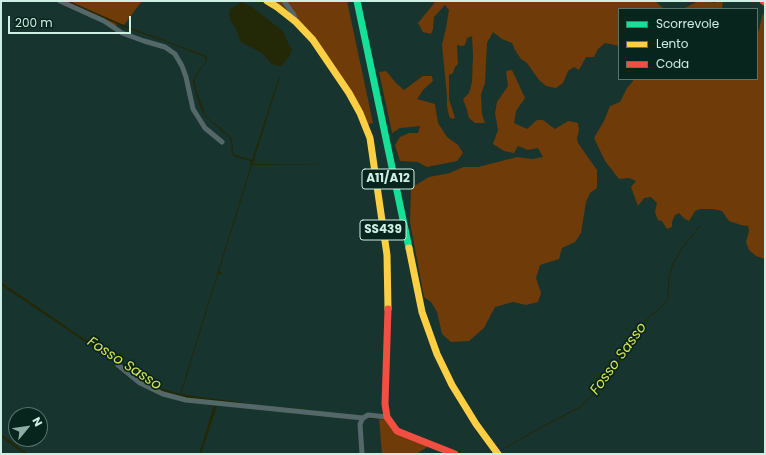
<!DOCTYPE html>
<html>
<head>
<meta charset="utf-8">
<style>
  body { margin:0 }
  #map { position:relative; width:766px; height:455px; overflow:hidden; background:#18342e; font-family:Poppins,sans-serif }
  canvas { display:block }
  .frame { position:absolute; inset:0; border:2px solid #cdeee3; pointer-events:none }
  .legend { position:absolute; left:618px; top:8px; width:140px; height:72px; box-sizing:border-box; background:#08251d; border:1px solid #57756c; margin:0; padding:5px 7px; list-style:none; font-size:12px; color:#cdeee3 }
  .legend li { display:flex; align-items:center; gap:8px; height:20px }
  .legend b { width:20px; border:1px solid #57756c }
  .north { position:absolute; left:8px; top:407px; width:40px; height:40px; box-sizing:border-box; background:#08251d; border:1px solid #57756c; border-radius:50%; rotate:61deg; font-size:11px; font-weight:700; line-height:16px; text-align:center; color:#cdeee3 }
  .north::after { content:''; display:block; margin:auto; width:14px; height:18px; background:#8eada4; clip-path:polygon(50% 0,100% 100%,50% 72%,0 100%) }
  .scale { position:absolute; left:8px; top:16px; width:123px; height:18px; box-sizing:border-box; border:2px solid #cdeee3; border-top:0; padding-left:5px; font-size:12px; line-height:14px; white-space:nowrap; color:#cdeee3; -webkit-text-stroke:3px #08251d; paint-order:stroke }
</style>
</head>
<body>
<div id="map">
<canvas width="766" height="455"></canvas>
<div class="frame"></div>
<ul class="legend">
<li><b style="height:5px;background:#16e098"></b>Scorrevole</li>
<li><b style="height:5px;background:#ffcf43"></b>Lento</li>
<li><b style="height:5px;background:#f24e42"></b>Coda</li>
</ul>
<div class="north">N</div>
<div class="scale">200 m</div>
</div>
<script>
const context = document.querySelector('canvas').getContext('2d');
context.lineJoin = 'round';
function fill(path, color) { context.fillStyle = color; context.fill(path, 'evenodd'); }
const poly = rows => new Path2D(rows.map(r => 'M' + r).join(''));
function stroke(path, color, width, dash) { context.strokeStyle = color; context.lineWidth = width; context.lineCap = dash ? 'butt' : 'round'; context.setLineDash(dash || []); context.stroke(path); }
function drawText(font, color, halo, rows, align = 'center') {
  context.font = font + ' Poppins,sans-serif'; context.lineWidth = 3.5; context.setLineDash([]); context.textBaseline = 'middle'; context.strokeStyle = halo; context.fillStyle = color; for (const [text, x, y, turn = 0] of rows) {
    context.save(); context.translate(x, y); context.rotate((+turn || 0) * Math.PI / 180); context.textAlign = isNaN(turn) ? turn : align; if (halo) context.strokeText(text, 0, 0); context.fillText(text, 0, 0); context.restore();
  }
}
fill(poly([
  [59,1,142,1,124,25,116,23,117,29],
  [267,1,347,1,373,123,365,125,313,41],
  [436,1,655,1,664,9,619,9,619,46,605,43,598,49,594,57,586,57,579,70,574,67,568,71,563,83,556,88,546,86,539,80,527,63,521,59,515,50,512,43,502,39,493,32,487,43,485,83,481,94,482,114,485,123,475,123,469,118,467,110,463,99,469,93,472,82,473,54,472,36,467,38,465,45,462,46,457,45,458,64,455,67,453,73,449,75,449,99,455,118,452,119,449,116,447,106,447,96,442,45,446,28,449,10,445,5,434,17,433,29,431,34,423,32,418,23],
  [698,1,707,1,715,3,716,1,723,1,722,9,683,9],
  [765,12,765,259,756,256,749,250,746,242,749,231,748,226,741,225,729,221,722,211,713,209,701,209,695,211,689,221,685,219,679,213,675,215,672,222,672,227,667,229,662,221,658,220,655,212,657,203,651,197,644,198,638,206,631,187,636,181,629,178,619,179,605,161,594,138,604,121,610,106,620,102,627,88,633,81,633,79,726,79,727,80,757,79,757,34,759,30,762,16],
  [512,70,525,98,516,111,514,123,527,129,537,120,543,120,555,129,568,121,578,123,579,130,577,138,578,143,597,170,597,188,590,193,586,202,581,233,575,242,562,248,559,259,540,265,536,278,541,293,538,302,526,305,513,302,495,307,484,328,469,341,451,342,442,334,437,312,431,302,424,297,410,222,411,188,429,177,450,173,463,167,478,167,517,157,532,159,543,157,538,148,528,150,518,146,514,153,504,151,493,144,498,130,495,113,497,102,508,86,506,71],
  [386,71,396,83,404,90,423,76,432,76,433,81,424,89,417,99,435,104,438,123,447,137,458,145,463,153,457,161,427,167,418,162,400,161,395,145,400,137,409,133,418,133,420,126,400,128,392,133,379,72],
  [379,418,384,418,428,446,426,448,416,454,382,454]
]), '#6f3b08');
fill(poly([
  [64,1,69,1,126,26,207,56,207,59,195,79,195,82,196,89,205,114,208,118,223,130,232,139,233,153,235,155,252,160,279,77,280,77,253,163,255,164,264,164,337,165,252,165,219,271,222,273,222,274,218,274,181,394,226,401,281,408,185,398,175,396,160,390,143,381,1,285,1,282,146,381,162,389,180,394,251,165,250,161,233,156,232,153,231,142,229,137,206,117,201,109,195,90,193,81,194,78,205,62,206,58,205,57,167,42,126,28],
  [241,2,252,7,284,32,285,37,292,50,289,57,281,66,274,65,270,62,262,53,241,42,235,27,230,20,229,12,231,8,234,7],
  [214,405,217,406,201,454,199,454],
  [1,434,20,448,28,454,24,454,1,437]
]), '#232806');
stroke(poly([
  [211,399,243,403],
  [368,418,383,419],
  [500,451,536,430,580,407,591,397,623,356,633,337,640,327,649,317,659,309,666,301,668,297,669,276,673,264,682,248,700,226],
  [458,452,463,454]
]), '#232806', 1);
stroke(poly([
  [60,1,104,21,122,33,144,41,165,47,175,54,182,66,186,77,193,109,205,128,222,142],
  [284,1,294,15,296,22],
  [118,365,140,383,163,394,186,400,363,418],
  [362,454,360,424,363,418,368,415,387,417]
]), '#54686a', 5);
stroke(poly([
  [357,1,409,248]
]), '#16e098', 7);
stroke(poly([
  [267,1,277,7,296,22,313,40,349,93,360,113,370,138,387,255,388,309],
  [409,248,422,312,437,354,452,385,476,424,498,454]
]), '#ffcf43', 7);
stroke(poly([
  [763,1,765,2],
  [388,309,385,404,387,417,397,431,455,454]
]), '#f24e42', 7);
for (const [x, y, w] of [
  [388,179,52],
  [383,230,46]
]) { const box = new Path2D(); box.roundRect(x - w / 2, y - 10, w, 20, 3); context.fillStyle = '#08251d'; context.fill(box); stroke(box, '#cdeee3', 1); }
drawText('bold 12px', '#cdeee3', null, [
  ["A11/A12",388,179],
  ["SS439",383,230]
]);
drawText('italic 14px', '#dae653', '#08251d', [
  ["Fosso Sasso",619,359,-54],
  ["Fosso Sasso",124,364,33]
]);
</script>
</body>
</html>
